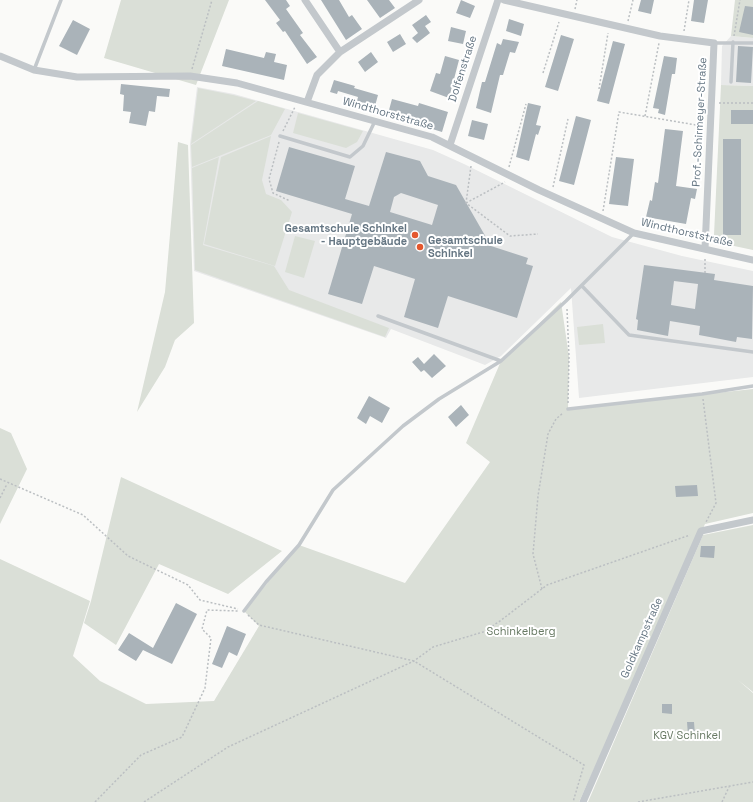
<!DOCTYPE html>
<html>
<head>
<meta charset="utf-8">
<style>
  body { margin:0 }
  canvas { display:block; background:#fafaf8 }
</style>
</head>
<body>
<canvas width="753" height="802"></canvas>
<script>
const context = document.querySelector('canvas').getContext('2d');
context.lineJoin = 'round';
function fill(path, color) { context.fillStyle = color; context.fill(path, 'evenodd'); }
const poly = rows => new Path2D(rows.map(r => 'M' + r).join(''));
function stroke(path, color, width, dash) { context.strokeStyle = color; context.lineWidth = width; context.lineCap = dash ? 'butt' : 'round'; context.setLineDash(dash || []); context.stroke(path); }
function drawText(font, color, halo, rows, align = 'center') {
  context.font = font + ' "Space Grotesk",sans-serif'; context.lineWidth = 4; context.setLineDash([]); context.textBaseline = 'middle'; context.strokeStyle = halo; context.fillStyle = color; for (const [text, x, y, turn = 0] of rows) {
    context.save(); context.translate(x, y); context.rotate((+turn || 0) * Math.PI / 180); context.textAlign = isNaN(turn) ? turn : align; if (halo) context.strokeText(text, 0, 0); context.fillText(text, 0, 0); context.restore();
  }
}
fill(poly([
  [731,36,753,38,753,86,721,85,722,46],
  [197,87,234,94,433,150,464,164,612,237,682,256,753,271,753,377,579,398,571,288,501,356,485,365,391,329,386,338,194,271,190,144]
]), '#e8e9e9');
fill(poly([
  [121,0,229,0,196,85,104,58],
  [735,0,753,0,753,38,731,36],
  [721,85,753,86,753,250,720,243,714,235],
  [198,88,233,95,256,101,191,144],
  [258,101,285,109,271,135,192,167,191,145],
  [298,113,363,131,357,142,346,148,293,133],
  [271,136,262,180,266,194,281,200,292,212,275,266,204,244,221,157],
  [178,142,188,145,194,323,175,340,165,367,137,412,165,292],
  [219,157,203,245,274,266,289,290,389,328,385,337,195,270,192,168],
  [295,236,315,241,304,278,285,272],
  [561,302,569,357,568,409,753,389,753,513,705,524,579,802,0,802,0,559,90,601,73,656,100,681,146,704,214,701,259,626,244,611,299,545,405,583,490,462,466,443,501,361],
  [603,324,605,343,579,345,577,327],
  [0,428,11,433,27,469,0,524],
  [121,477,282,551,228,594,159,564,116,645,84,623,91,601],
  [753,525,753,692,738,680,753,693,753,802,588,802,703,535]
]), '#dadfd7');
fill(poly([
  [265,0,286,0,290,6,286,9,303,33,300,35,317,57,307,64,285,31,283,32,276,23,280,20],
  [321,0,339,0,349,17,352,15,362,29,346,40],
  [367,0,389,0,395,8,380,18],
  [461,0,475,6,470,18,456,13],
  [641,0,654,0,651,14,638,11],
  [694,0,708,0,704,23,691,21],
  [745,6,753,7,753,35,739,32],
  [426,15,431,22,425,26,430,33,417,43,412,38,418,33,412,25],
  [509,19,524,24,521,36,506,31],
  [73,20,90,29,77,55,59,46],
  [451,27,466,31,463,44,448,41],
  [400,34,406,44,393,52,387,42],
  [561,35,574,39,558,91,545,87],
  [503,39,519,42,515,53,510,52,503,75,500,75,491,113,476,108,482,82,485,82,497,43,501,45],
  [613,41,625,44,609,104,597,101],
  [738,46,753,47,751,83,736,82],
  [226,49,264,58,266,52,276,54,274,62,287,65,284,80,222,66],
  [371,52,378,62,365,72,358,62],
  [445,56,459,60,449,98,430,91,436,73,440,74],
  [664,56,677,58,675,74,672,74,665,115,658,113,659,109,653,108],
  [334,80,355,86,354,88,378,95,375,106,357,101,358,97,338,91,337,94,330,92],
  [121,84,170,89,169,97,157,96,155,112,149,111,146,126,129,123,131,112,123,111,124,95,120,94],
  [392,99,418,106,419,103,448,112,442,132,413,123,415,118,389,110],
  [528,103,541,106,536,125,541,126,538,135,536,134,529,161,516,157],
  [731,110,753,110,753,124,731,124],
  [576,116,591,120,574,185,559,181],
  [472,120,488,124,484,140,468,136],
  [665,129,683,131,676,186,697,189,695,199,691,198,686,224,646,217,650,200,652,201,655,182,658,183],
  [723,139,741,139,741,235,723,235],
  [289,147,355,166,345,199,369,206,386,152,420,161,428,176,456,185,491,246,528,258,526,264,533,266,517,318,448,296,438,328,404,317,415,279,374,266,362,304,328,294,352,214,276,191],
  [401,193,438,205,432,225,390,212,394,197],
  [616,157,634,159,628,206,609,204],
  [644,265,715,274,714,280,753,286,752,339,737,337,736,342,699,335,700,326,670,321,668,336,637,330,638,320,636,319],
  [674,281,698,284,695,309,671,305],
  [434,354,446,366,432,378,424,370,421,372,412,362,418,357,424,364],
  [369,396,390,408,382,423,370,416,366,424,357,418],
  [461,405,469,415,456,427,448,417],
  [697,485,698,496,676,497,675,486],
  [701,546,715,546,714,558,700,557],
  [176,603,197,614,172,664,143,650,136,661,118,650,129,633,153,648],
  [227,626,246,634,237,656,229,652,222,668,212,664],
  [662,704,672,704,672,714,662,713],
  [687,722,694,722,695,735,688,735]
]), '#aab3b9');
stroke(poly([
  [575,9,577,0],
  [628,21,633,0],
  [684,31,689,0],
  [734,36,740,0],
  [192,69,212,0],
  [543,73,559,22],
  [599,89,608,33],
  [719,103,753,103],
  [645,116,659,43],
  [283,131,295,107],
  [279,142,269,179,273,193,290,201],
  [471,166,466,203,510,236,538,234],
  [509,167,526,104],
  [553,187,568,119],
  [466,203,505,182],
  [603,211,619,112,702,126],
  [705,273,705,257],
  [567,309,569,357,568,403],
  [703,399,716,503,706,522],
  [0,479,83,515,128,556,188,585,200,600,238,609],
  [0,498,7,484],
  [542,589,533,554,538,496,548,434,556,419,563,413],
  [248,615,259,625,414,661,584,765,573,802],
  [95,802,141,755,182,737,205,688,211,638,202,629,207,610,238,611],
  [144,802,228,747,414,661,433,647,483,632,500,621,547,585,690,535],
  [638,802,753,782],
  [722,802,729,787]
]), '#bbbfc2', 1.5, [2, 2]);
stroke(poly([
  [714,43,753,43],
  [34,70,61,0],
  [731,82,733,42],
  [280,136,350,157,363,146,375,121],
  [582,286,629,335,753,352],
  [378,316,501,361],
  [568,409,702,394,753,386],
  [244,611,266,582,299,545,333,490,403,426,439,399,501,361,566,301,634,233]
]), '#c3c8cc', 3.5);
stroke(poly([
  [305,0,340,52],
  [504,0,660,36,714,43,705,249],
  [0,56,34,70,77,77,190,76,237,83,432,137,539,190,634,233,753,260],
  [307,102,317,75,340,52,419,0],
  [450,145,498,0],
  [583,802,701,531,753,520]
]), '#c3c8cc', 7);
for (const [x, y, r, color] of [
  [415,235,4,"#e4572e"],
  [420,247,4,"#e4572e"]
]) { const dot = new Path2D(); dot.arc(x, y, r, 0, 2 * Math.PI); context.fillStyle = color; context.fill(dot); stroke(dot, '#fff', 1.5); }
drawText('11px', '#657683', '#fff', [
  ["Dolfenstraße",463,69,-72],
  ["Windthorststraße",388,114,16],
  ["Prof.-Schirmeyer-Straße",700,122,-87],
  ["Windthorststraße",687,233,13],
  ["Goldkampstraße",642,638,-66]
]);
drawText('bold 11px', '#657683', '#fff', [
  ["Gesamtschule Schinkel",407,229],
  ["- Hauptgebäude",407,242],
  ["Gesamtschule",428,241,"left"],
  ["Schinkel",428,254,"left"]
], 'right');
drawText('11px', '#687a64', '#fff', [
  ["Schinkelberg",521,632],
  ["KGV Schinkel",687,736]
]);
</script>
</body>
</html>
